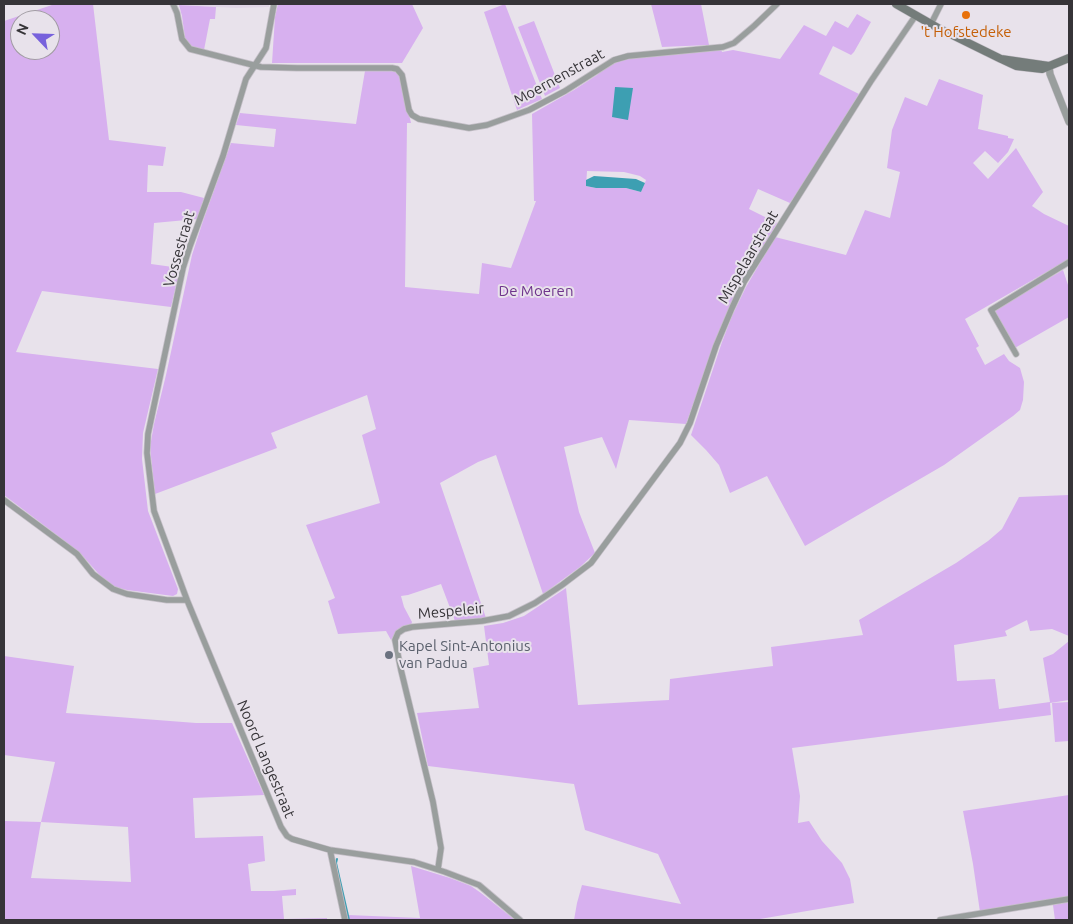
<!DOCTYPE html>
<html>
<head>
<meta charset="utf-8">
<style>
  body { margin:0 }
  #map { position:relative; width:1073px; height:924px; overflow:hidden; background:#e8e2eb; font-family:Ubuntu,sans-serif }
  canvas { display:block }
  .frame { position:absolute; inset:0; border:5px solid #363438; pointer-events:none }
  .north { position:absolute; left:10px; top:10px; width:50px; height:50px; box-sizing:border-box; background:#e8e2eb; border:1px solid #a19ca3; border-radius:50%; rotate:294deg; font-size:14px; font-weight:700; line-height:20px; text-align:center; color:#363438 }
  .north::after { content:''; display:block; margin:auto; width:18px; height:22px; background:#7761dc; clip-path:polygon(50% 0,100% 100%,50% 72%,0 100%) }
</style>
</head>
<body>
<div id="map">
<canvas width="1073" height="924"></canvas>
<div class="frame"></div>
<div class="north">N</div>
</div>
<script>
const context = document.querySelector('canvas').getContext('2d');
context.lineJoin = 'round';
function fill(path, color) { context.fillStyle = color; context.fill(path, 'evenodd'); }
const poly = rows => new Path2D(rows.map(r => 'M' + r).join(''));
function stroke(path, color, width, dash) { context.strokeStyle = color; context.lineWidth = width; context.lineCap = dash ? 'butt' : 'round'; context.setLineDash(dash || []); context.stroke(path); }
function drawText(font, color, halo, rows, align = 'center') {
  context.font = font + ' Ubuntu,sans-serif'; context.lineWidth = 4; context.setLineDash([]); context.textBaseline = 'middle'; context.strokeStyle = halo; context.fillStyle = color; for (const [text, x, y, turn = 0] of rows) {
    context.save(); context.translate(x, y); context.rotate((+turn || 0) * Math.PI / 180); context.textAlign = isNaN(turn) ? turn : align; if (halo) context.strokeText(text, 0, 0); context.fillText(text, 0, 0); context.restore();
  }
}
fill(poly([
  [179,4,269,4,269,7,236,8,179,5]
]), '#e0d6e6');
fill(poly([
  [55,4,93,4,109,140,166,147,163,166,148,165,147,192,181,192,204,198,197,219,154,223,151,264,180,268,171,307,42,291,16,352,158,369,143,433,142,459,148,511,178,589,177,594,173,596,127,590,115,587,104,580,81,554,66,542,4,495,4,21],
  [20,20,50,20,50,50,20,50],
  [278,4,412,4,423,28,402,63,272,63,275,17],
  [505,4,542,99,517,110,484,12],
  [651,4,701,4,709,45,662,47],
  [179,5,216,7,215,19,210,19,204,50,192,47,188,43,185,38,182,16],
  [857,14,871,22,854,52,851,55,833,46,819,74,859,94,810,174,790,203,758,189,749,209,777,223,742,281,708,364,686,424,629,420,616,469,602,437,564,447,579,512,595,553,580,567,543,594,496,455,478,462,440,483,486,618,455,621,441,584,408,595,401,596,404,607,412,622,411,625,398,629,391,640,386,631,338,634,328,601,335,598,306,525,380,503,362,435,376,429,367,395,271,433,277,448,155,494,150,447,154,424,166,375,192,255,203,221,231,143,274,147,276,129,236,125,240,113,356,124,365,71,383,70,394,70,399,73,411,123,407,123,405,287,479,294,482,263,511,268,536,201,534,201,532,114,574,90,597,75,602,69,626,58,721,49,722,52,733,50,780,59,804,25,826,36,835,21,848,28],
  [587,171,624,172,640,176,646,180,641,192,626,188,596,188,586,186],
  [534,21,560,88,545,96,518,27],
  [939,79,983,95,978,129,1008,136,1008,138,1014,139,1008,152,998,163,985,151,973,163,988,179,1016,148,1043,192,1032,206,1044,214,1069,226,1069,259,965,319,979,346,976,348,985,365,1004,354,1009,361,1020,368,1024,382,1023,400,1020,410,1013,416,944,465,805,546,767,476,730,493,719,465,706,450,691,435,722,342,732,316,746,287,775,237,846,255,865,210,890,218,900,172,887,168,892,130,905,97,927,106],
  [1063,270,1069,288,1069,317,1013,349,994,312,995,310],
  [1069,495,1069,636,1052,629,1030,631,1027,620,1005,631,1007,636,954,645,957,681,995,679,999,709,1050,702,1043,658,1053,654,1069,641,1069,700,1050,703,1051,715,792,748,800,796,798,823,809,821,822,841,842,863,850,879,854,903,754,920,574,920,577,903,582,885,681,904,658,854,585,830,574,784,428,766,417,713,479,708,473,668,489,665,484,626,503,623,524,616,566,588,578,705,669,700,670,679,773,666,771,647,863,635,859,620,956,563,988,541,1002,529,1019,497],
  [4,656,74,666,66,713,196,723,232,723,264,795,193,798,195,838,263,836,265,861,248,864,251,891,274,891,296,889,296,895,282,896,284,919,327,918,327,920,4,920,4,821,41,822,55,762,4,755],
  [41,822,128,827,131,882,31,878],
  [1069,702,1069,741,1055,742,1052,703],
  [1069,795,1069,896,980,912,973,864,963,811],
  [411,866,450,878,471,886,481,893,515,920,349,920,348,915,420,918],
  [1069,902,1069,920,1055,920,1053,905]
]), '#d7b0ef');
fill(poly([
  [615,87,633,88,628,120,612,117],
  [594,176,636,179,645,183,641,192,626,188,596,188,586,186,586,180]
]), '#3d9fb2');
stroke(poly([
  [337,859,336,863,349,920]
]), '#3d9fb2', 2);
const minor = poly([
  [173,4,177,13,182,39,190,49,261,67,297,68,392,68,397,69,402,75,409,110,412,115,419,119,469,128,487,125,529,110,565,91,614,60,628,56,723,47,734,43,754,26,777,4],
  [274,4,266,48,246,79,223,156,190,246,183,268,148,434,147,453,154,511,187,600,281,827,287,836,292,839,330,850,414,862,445,872,479,885,520,920],
  [931,24,941,4],
  [1016,354,991,310,1069,262],
  [4,500,77,554,93,574,113,589,127,594,167,600,187,600],
  [330,850,345,920],
  [438,869,441,848,433,802,401,670,395,640,398,633,404,629,412,627,482,621,509,616,535,603,562,585,591,563,680,443,690,423,716,346,732,308,744,282,871,81,916,15],
  [940,920,1069,899]
]);
const tertiary = poly([
  [1049,66,1050,74,1069,122]
]);
const secondary = poly([
  [896,4,938,28,1001,59],
  [1049,66,1001,59,1016,66,1042,69,1069,58]
]);
stroke(minor, '#c4bfc7', 7);
stroke(tertiary, '#c4bfc7', 8);
stroke(secondary, '#c4bfc7', 9);
stroke(minor, '#999e9d', 5.5);
stroke(tertiary, '#999e9d', 7);
stroke(secondary, '#747c7a', 8);
for (const [x, y, r, color] of [
  [966,15,5,"#e8710a"],
  [389,655,5,"#6b7280"]
]) { const dot = new Path2D(); dot.arc(x, y, r, 0, 2 * Math.PI); context.fillStyle = color; context.fill(dot); stroke(dot, '#e8e2eb', 2); }
drawText('15px', '#c56008', '#e8e2eb', [
  ["'t Hofstedeke",966,32]
]);
drawText('15px', '#363438', '#e8e2eb', [
  ["Moernenstraat",559,77,-29],
  ["Vossestraat",179,249,-74],
  ["Mispelaarstraat",748,257,-60],
  ["Mespeleir",451,611,-5],
  ["Noord Langestraat",266,759,67]
]);
drawText('15px', '#6f348c', '#e8e2eb', [
  ["De Moeren",536,291]
]);
drawText('15px', '#5b616d', '#e8e2eb', [
  ["Kapel Sint-Antonius",399,646],
  ["van Padua",399,663]
], 'left');
</script>
</body>
</html>
